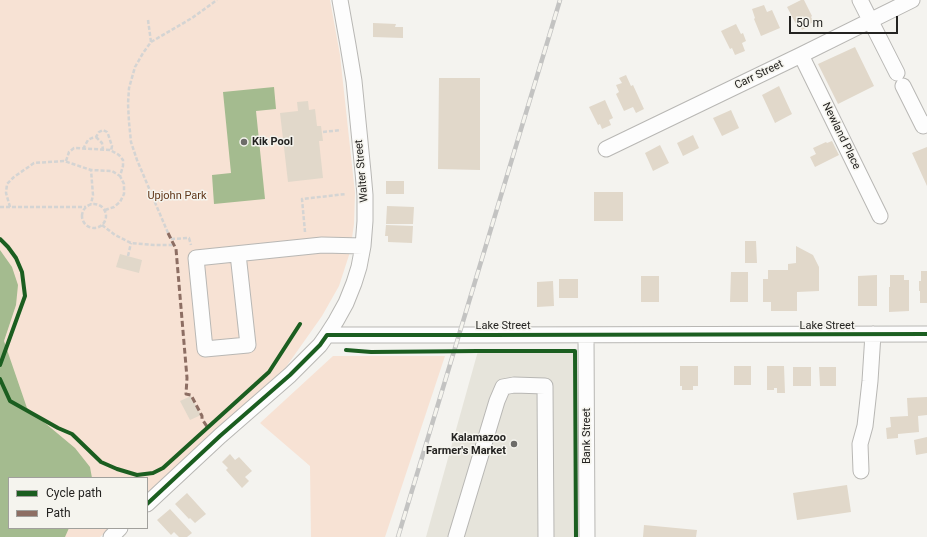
<!DOCTYPE html>
<html>
<head>
<meta charset="utf-8">
<style>
  body { margin:0 }
  #map { position:relative; width:927px; height:537px; overflow:hidden; background:#f4f3ef; font-family:Roboto,sans-serif }
  canvas { display:block }
  .legend { position:absolute; left:8px; top:477px; width:140px; height:52px; box-sizing:border-box; background:#f5f4ee; border:1px solid #a1a09c; margin:0; padding:5px 7px; list-style:none; font-size:12px; color:#242321 }
  .legend li { display:flex; align-items:center; gap:8px; height:20px }
  .legend b { width:20px; border:1px solid #a1a09c }
  .scale { position:absolute; left:789px; top:16px; width:109px; height:18px; box-sizing:border-box; border:2px solid #242321; border-top:0; padding-left:5px; font-size:12px; line-height:14px; white-space:nowrap; color:#242321; -webkit-text-stroke:3px #f5f4ee; paint-order:stroke }
</style>
</head>
<body>
<div id="map">
<canvas width="927" height="537"></canvas>
<ul class="legend">
<li><b style="height:5px;background:#1b5e20"></b>Cycle path</li>
<li><b style="height:5px;background:#8d6e63"></b>Path</li>
</ul>
<div class="scale">50 m</div>
</div>
<script>
const context = document.querySelector('canvas').getContext('2d');
context.lineJoin = 'round';
function fill(path, color) { context.fillStyle = color; context.fill(path, 'evenodd'); }
const poly = rows => new Path2D(rows.map(r => 'M' + r).join(''));
function stroke(path, color, width, dash) { context.strokeStyle = color; context.lineWidth = width; context.lineCap = dash ? 'butt' : 'round'; context.setLineDash(dash || []); context.stroke(path); }
function drawText(font, color, halo, rows, align = 'center') {
  context.font = font + ' Roboto,sans-serif'; context.lineWidth = 3; context.setLineDash([]); context.textBaseline = 'middle'; context.strokeStyle = halo; context.fillStyle = color; for (const [text, x, y, turn = 0] of rows) {
    context.save(); context.translate(x, y); context.rotate((+turn || 0) * Math.PI / 180); context.textAlign = isNaN(turn) ? turn : align; if (halo) context.strokeText(text, 0, 0); context.fillText(text, 0, 0); context.restore();
  }
}
fill(poly([
  [478,351,575,351,575,537,426,537]
]), '#e6e4db');
fill(poly([
  [0,0,330,0,340,55,355,193,354,224,350,252,339,286,322,316,286,367,271,385,147,495,147,478,34,478,0,392],
  [333,356,445,356,385,537,311,537,310,466,260,423],
  [52,528,110,528,100,537,55,537]
]), '#f7e2d4');
fill(poly([
  [274,87,276,109,256,111,265,199,214,204,212,175,231,173,223,92],
  [0,250,12,267,18,285,16,305,4,341,27,408,75,448,90,467,92,478,9,478,9,528,69,528,65,537,0,537]
]), '#a4bb8f');
fill(poly([
  [801,0,804,0,812,16,811,17,814,22,809,24,810,26,802,30,798,23,796,24,787,7],
  [764,5,767,12,772,10,780,28,761,36,754,19,755,18,752,9],
  [373,23,396,24,395,27,403,27,403,38,373,37],
  [736,24,741,34,743,33,746,41,742,43,745,51,735,55,732,48,730,49,721,31],
  [855,47,874,86,838,104,818,64],
  [626,75,631,86,633,85,644,109,636,113,633,107,624,111,616,94,619,92,616,85,622,83,619,78],
  [439,78,480,78,480,170,438,169],
  [779,86,792,114,775,123,762,95],
  [605,100,613,118,609,120,611,125,602,129,600,124,598,125,589,107],
  [308,101,309,110,315,109,317,126,321,126,323,141,319,141,323,178,288,182,280,113,298,111,297,102],
  [731,110,739,128,722,136,713,118],
  [693,135,699,148,683,156,677,143],
  [832,141,839,155,815,167,810,157,816,154,813,148,826,142,827,143],
  [660,145,669,163,653,171,645,153],
  [927,147,927,186,912,153],
  [386,181,404,181,404,194,386,194],
  [594,192,623,192,623,221,594,221],
  [387,206,414,207,413,224,386,224],
  [386,225,413,226,412,243,388,242,388,236,385,236],
  [745,241,756,241,757,263,745,263],
  [796,246,813,255,819,267,819,291,797,292,797,311,771,311,771,302,763,302,763,279,768,279,768,270,788,270,788,264,796,263],
  [120,254,142,260,139,273,116,267],
  [921,271,927,271,927,303,920,303,920,291,919,291,919,281,921,281],
  [731,272,748,272,748,302,730,302],
  [877,275,877,306,858,306,858,276],
  [890,275,904,275,904,280,909,280,909,311,889,312,889,287,890,287],
  [641,276,659,276,659,302,641,302],
  [559,279,578,279,578,298,559,298],
  [553,281,554,306,537,307,537,282],
  [680,366,698,366,698,386,693,386,693,390,682,390,682,386,680,386],
  [734,366,751,366,751,385,734,385],
  [767,366,784,366,785,393,777,393,777,388,774,388,774,390,767,390],
  [793,367,811,367,811,386,793,386],
  [819,367,836,367,836,386,820,386],
  [191,396,201,415,190,420,180,401],
  [927,397,927,415,918,416,919,432,898,434,898,438,887,439,886,428,891,427,890,417,908,416,907,398],
  [927,437,927,453,916,455,914,440],
  [230,454,235,460,239,457,252,471,245,477,249,481,242,488,226,470,228,468,222,462],
  [847,485,851,512,797,520,793,493],
  [187,493,206,514,195,523,190,518,189,519,175,504],
  [170,509,192,533,187,537,179,537,174,532,171,535,157,520],
  [644,525,697,530,696,537,643,537]
]), '#e1d8ca');
const minor = poly([
  [860,0,897,73],
  [801,55,880,216],
  [903,86,923,126,927,124],
  [606,149,801,55,912,0],
  [238,254,248,345,205,349,196,258,322,245,363,246],
  [327,335,336,321,346,303,354,283,359,267,363,246,365,221,365,195,363,172,354,81,348,45,340,0],
  [586,335,587,537],
  [861,471,860,444,865,426,870,381,873,334],
  [147,504,220,436,290,375,320,345,327,335,486,335,927,334],
  [111,537,120,528],
  [456,537,497,401,503,387,514,385,545,386,546,537]
]);
stroke(minor, '#b8b7b4', 17);
stroke(poly([
  [148,20,151,42],
  [323,132,341,130],
  [96,137,102,143,103,150],
  [83,149,88,140,92,138,96,137,99,132,103,130,107,132,108,134,112,146,111,151],
  [66,161,69,152,74,148,110,150,119,155,123,160,123,166,120,176,112,171,91,170],
  '82 216a12 12 0 1 1 24 0a12 12 0 1 1-24 0Z',
  [0,207,86,207],
  [10,207,6,193,7,184,14,177,34,163,64,161,91,170,93,195,91,204],
  [105,210,114,207,120,202,124,194,124,184,120,176],
  [102,225,115,235,131,243,154,245,174,245],
  [305,232,302,199,346,194],
  [168,233,137,160,131,142,129,122,128,104,129,88,135,67,143,53,151,42,192,18,217,0],
  [171,239,189,238,191,245],
  [128,256,131,243]
]), '#d4d4d3', 2.5, [4, 2]);
stroke(minor, '#fdfdfd', 15);
const rail = poly([
  [398,537,560,0]
]);
stroke(rail, '#c3c3c2', 4.5);
stroke(rail, '#f5f4ee', 3, [9]);
stroke(poly([
  [168,233,176,249,187,378,186,394,191,395,202,416,202,419,208,428]
]), '#8d6e63', 3, [6, 3]);
stroke(poly([
  [0,239,8,247,16,258,22,272,25,296,0,365],
  [346,350,371,352,478,351,575,351,576,537],
  [0,379,10,401,58,428,72,434,101,462,117,469,137,475,153,473,163,468,269,372,300,324],
  [147,504,220,436,290,375,320,345,327,335,486,335,927,334]
]), '#1b5e20', 4);
for (const [x, y, r, color] of [
  [244,142,4,"#6d6c69"],
  [514,444,4,"#6d6c69"]
]) { const dot = new Path2D(); dot.arc(x, y, r, 0, 2 * Math.PI); context.fillStyle = color; context.fill(dot); stroke(dot, '#f5f4ee', 1.5); }
drawText('11px', '#242321', '#f5f4ee', [
  ["Carr Street",759,75,-26],
  ["Newland Place",841,136,64],
  ["Walter Street",362,171,-95],
  ["Lake Street",503,326],
  ["Lake Street",827,326],
  ["Bank Street",587,436,-90]
]);
drawText('bold 11px', '#242321', '#f5f4ee', [
  ["Kik Pool",252,142],
  ["Kalamazoo",506,438,"right"],
  ["Farmer's Market",506,451,"right"]
], 'left');
drawText('11px', '#613719', '#f5f4ee', [
  ["Upjohn Park",177,196]
]);
</script>
</body>
</html>
